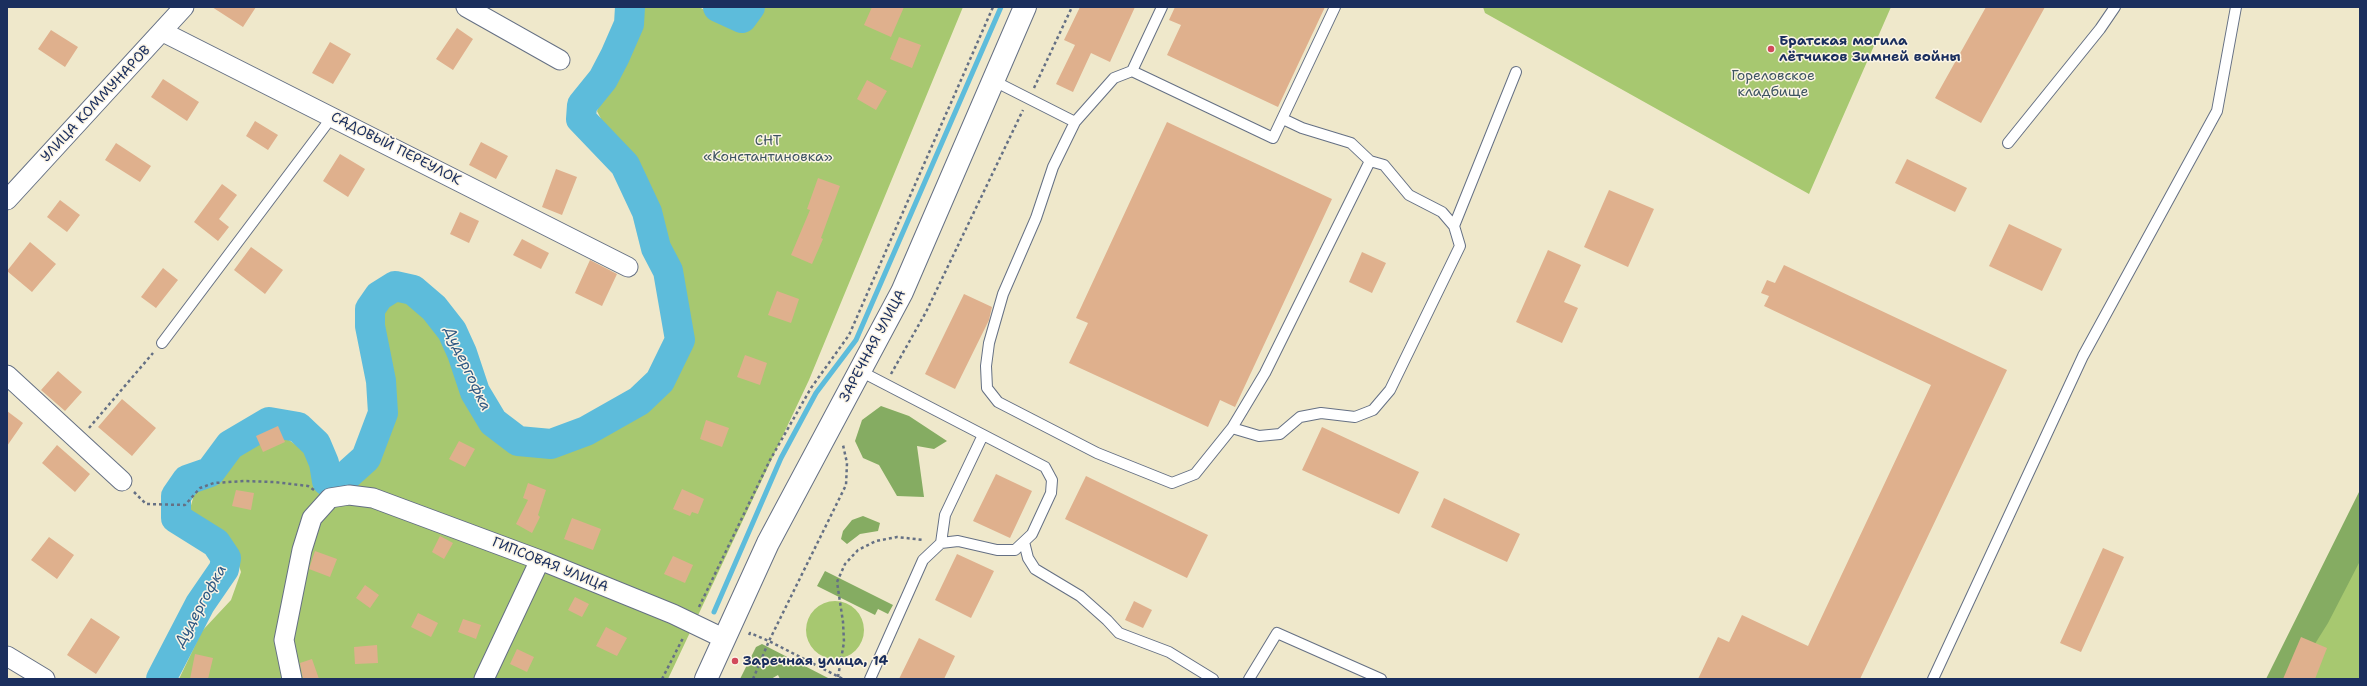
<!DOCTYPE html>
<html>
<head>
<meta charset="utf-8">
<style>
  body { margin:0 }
  #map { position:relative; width:2367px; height:686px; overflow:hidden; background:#efe8cb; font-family:"Shantell Sans",sans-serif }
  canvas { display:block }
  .frame { position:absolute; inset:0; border:8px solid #1b2f5e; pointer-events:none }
</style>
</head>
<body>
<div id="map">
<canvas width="2367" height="686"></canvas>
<div class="frame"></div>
</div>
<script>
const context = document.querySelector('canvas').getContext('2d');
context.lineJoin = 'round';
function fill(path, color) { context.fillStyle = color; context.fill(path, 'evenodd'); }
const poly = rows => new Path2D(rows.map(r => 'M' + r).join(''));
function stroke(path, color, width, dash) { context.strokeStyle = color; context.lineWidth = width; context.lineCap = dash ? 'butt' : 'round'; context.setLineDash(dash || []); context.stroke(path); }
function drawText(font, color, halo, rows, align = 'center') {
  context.font = font + ' "Shantell Sans",sans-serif'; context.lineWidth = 3; context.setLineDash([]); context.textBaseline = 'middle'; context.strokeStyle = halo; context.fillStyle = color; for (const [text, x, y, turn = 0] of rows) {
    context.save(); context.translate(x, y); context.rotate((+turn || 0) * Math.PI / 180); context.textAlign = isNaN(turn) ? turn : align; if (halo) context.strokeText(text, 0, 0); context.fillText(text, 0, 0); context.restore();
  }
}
fill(poly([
  [644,7,699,7,730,24,754,24,761,7,963,7,809,380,668,679,179,679,202,631,231,600,241,572,232,544,205,530,190,509,195,491,217,474,236,453,250,443,279,433,306,452,317,486,336,484,361,474,378,447,391,399,378,311,387,298,401,293,420,302,448,333,467,387,487,427,518,451,560,450,609,431,647,402,676,370,689,335,664,227,639,162,606,129,597,111,639,13],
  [1483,7,1891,7,1809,194,1485,13],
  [2360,500,2360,679,2272,679],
  '806 630a29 29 0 1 1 58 0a29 29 0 1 1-58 0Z'
]), '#a7c870');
fill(poly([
  [881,406,909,416,947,441,934,449,917,446,924,497,897,496,879,465,863,458,855,441,862,420],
  [2360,490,2360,561,2328,623,2293,679,2266,679],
  [863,516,880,523,878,531,860,534,847,544,841,539,843,531,852,520],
  [825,571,893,605,888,614,878,609,875,615,817,586],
  [762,644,830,679,780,679,778,675,771,679,740,679,756,647]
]), '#85ac62');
stroke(poly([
  [714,612,781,458,816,393,856,340,1001,7]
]), '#5dbcdb', 5);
stroke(poly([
  [718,7,742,18,750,7],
  [161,679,200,604,224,569,226,558,216,543,176,518,176,496,187,480,210,472,230,445,269,422,298,427,316,444,324,463,327,481,346,476,366,458,383,413,381,381,370,326,370,309,379,296,395,286,413,290,434,308,452,331,462,353,475,392,493,422,518,441,551,444,586,431,639,401,660,381,680,340,668,271,656,248,647,212,625,165,581,119,582,105,603,79,615,56,629,24,630,7]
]), '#5dbcdb', 30);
fill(poly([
  [212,7,256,7,243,27],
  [872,7,904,7,891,37,864,25],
  [1080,7,1135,7,1110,62,1091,53,1073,92,1056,84,1075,45,1064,40],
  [1175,7,1325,7,1278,107,1167,55,1181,25,1169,20],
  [1986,7,2045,7,1981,123,1935,98],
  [457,28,473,39,453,70,436,59],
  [51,30,78,47,65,67,38,49],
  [899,37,921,45,912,68,890,59],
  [330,42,351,54,333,84,312,73],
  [163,79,199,102,187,121,151,97],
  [867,80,887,91,876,110,857,99],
  [255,121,278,135,268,150,246,136],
  [1167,122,1332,199,1235,407,1220,400,1208,427,1069,363,1088,323,1076,318],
  [481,142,508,156,496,179,469,165],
  [116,143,151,166,140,182,105,160],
  [340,154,365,169,348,197,323,181],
  [1907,159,1967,188,1955,212,1895,183],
  [556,169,577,177,562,215,542,207],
  [818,178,840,186,821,238,823,239,812,264,791,255,810,210,807,209],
  [222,184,237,195,219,219,229,227,218,241,194,222],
  [1609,190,1654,209,1628,267,1584,247],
  [60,200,80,215,67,232,47,217],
  [460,212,479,221,469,243,450,234],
  [2009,224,2062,249,2042,291,1989,266],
  [522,239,549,253,541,269,513,255],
  [30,242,56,264,32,292,7,271],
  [251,247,283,270,265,294,234,270],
  [1548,250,1581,265,1564,302,1578,308,1562,343,1516,322],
  [1362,252,1386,263,1372,293,1349,282],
  [590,260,617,274,602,306,575,293],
  [1784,265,2007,370,1860,679,1698,679,1718,637,1729,642,1742,615,1808,646,1931,385,1764,306,1769,296,1761,293,1767,280,1775,283],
  [163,268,178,280,156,308,141,297],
  [777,291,799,299,791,323,768,315],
  [964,294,992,307,989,320,955,389,925,374],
  [745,355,767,363,760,385,737,377],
  [58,371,82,392,65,411,41,390],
  [122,399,156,428,132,456,98,427],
  [7,411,23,423,7,446],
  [706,420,729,428,722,447,700,439],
  [278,426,285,442,263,452,256,436],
  [1322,427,1419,472,1399,514,1302,470],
  [459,441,475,449,465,467,449,459],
  [57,445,90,474,75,492,42,463],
  [996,474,1032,491,1010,538,973,521],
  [1086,476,1208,535,1187,578,1065,519],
  [528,483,546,490,538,515,540,517,532,533,516,524,528,500,523,498],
  [682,489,704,499,698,514,692,512,690,516,673,509],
  [236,490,254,493,251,510,232,506],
  [1444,498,1520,534,1507,562,1431,527],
  [572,518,601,529,593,550,564,539],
  [440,536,453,543,444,559,432,552],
  [49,537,74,555,57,579,31,560],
  [2103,548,2124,557,2081,652,2060,643],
  [315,551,337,559,330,577,309,569],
  [957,554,994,571,971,618,935,600],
  [673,556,693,565,685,583,664,574],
  [365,585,379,595,370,608,356,598],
  [575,597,589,604,582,617,568,610],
  [1134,601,1152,610,1143,628,1125,620],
  [418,613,438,623,431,637,411,627],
  [91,618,120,637,96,674,67,655],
  [463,619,481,625,476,639,458,632],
  [606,627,627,638,617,656,596,646],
  [2301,637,2327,648,2315,679,2283,679],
  [919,638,955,656,944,679,899,679],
  [377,645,378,663,355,664,354,647],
  [517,649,534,657,527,672,510,664],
  [195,654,213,658,208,679,190,679],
  [312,659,319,679,303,679,300,663]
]), '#dfb08d');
const service = poly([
  [1132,71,1162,7],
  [994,81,1075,122],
  [1283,119,1302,128,1351,143,1370,161,1265,373,1232,428,1195,474,1172,483,1097,453,998,402,987,388,986,366,989,343,1003,294,1036,218,1053,167,1075,122,1114,78,1132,71,1273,138,1335,7],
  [2008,143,2100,29,2115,7],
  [1454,226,1516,72],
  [162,343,332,117],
  [860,371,1045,467,1052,480,1051,493,1032,534,1015,550,997,550,958,541,941,543,923,560,870,679],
  [1232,428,1259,436,1280,434,1300,417,1321,413,1355,417,1373,410,1390,390,1460,246,1454,226,1442,212,1409,195,1384,165,1370,161],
  [1024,542,1028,558,1035,569,1080,596,1107,620,1119,633,1169,652,1213,679],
  [941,543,945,515,983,435],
  [1249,679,1277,633,1381,679],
  [1933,679,2083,356,2217,111,2236,7]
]);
const minor = poly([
  [466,7,560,60],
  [163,32,628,267],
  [7,200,184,7],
  [7,375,122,481],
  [7,656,45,679],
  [292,679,284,640,302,550,312,518,330,498,349,495,373,498,540,560,673,614,725,639],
  [484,679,540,560]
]);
const tertiary = poly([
  [706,679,768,543,902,292,1025,7]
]);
stroke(service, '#657084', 12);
stroke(minor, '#657084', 21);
stroke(tertiary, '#657084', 24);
stroke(poly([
  [1034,88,1072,7],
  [891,374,926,312,1023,110],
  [89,428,153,353],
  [134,492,146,504,185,505,200,488,214,483,244,481,274,482,308,486,314,490],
  [699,607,770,460,811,388,849,335,993,7],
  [749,635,750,633,769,641,843,679],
  [838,677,844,642,843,622,837,582,845,564,858,550,876,541,897,537,924,540],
  [662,679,683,638],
  [753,679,769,641,846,485,847,463,843,445]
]), '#657084', 2.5, [3, 3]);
stroke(service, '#fff', 10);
stroke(minor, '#fff', 19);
stroke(tertiary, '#fff', 22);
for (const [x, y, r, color] of [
  [1771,49,4,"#d1495b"],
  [735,661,4,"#d1495b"]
]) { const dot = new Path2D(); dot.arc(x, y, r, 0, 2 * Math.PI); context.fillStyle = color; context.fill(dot); stroke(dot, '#fcf5e5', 1.5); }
drawText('bold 14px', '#1b2f5e', '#fcf5e5', [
  ["Братская могила",1779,41],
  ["лётчиков Зимней войны",1779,57],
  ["Заречная улица, 14",743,661]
], 'left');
drawText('14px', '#3e5562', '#fcf5e5', [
  ["Гореловское",1773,76],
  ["кладбище",1773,92],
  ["СНТ",768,141],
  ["«Константиновка»",768,157]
]);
drawText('14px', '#1b2f5e', '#fcf5e5', [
  ["УЛИЦА КОММУНАРОВ",96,104,-47],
  ["САДОВЫЙ ПЕРЕУЛОК",396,149,27],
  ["ЗАРЕЧНАЯ УЛИЦА",873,346,-62],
  ["ГИПСОВАЯ УЛИЦА",550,565,22]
]);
drawText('italic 15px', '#2f5984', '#fcf5e5', [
  ["Дудергофка",467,369,65],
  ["Дудергофка",201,606,-61]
]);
</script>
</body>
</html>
